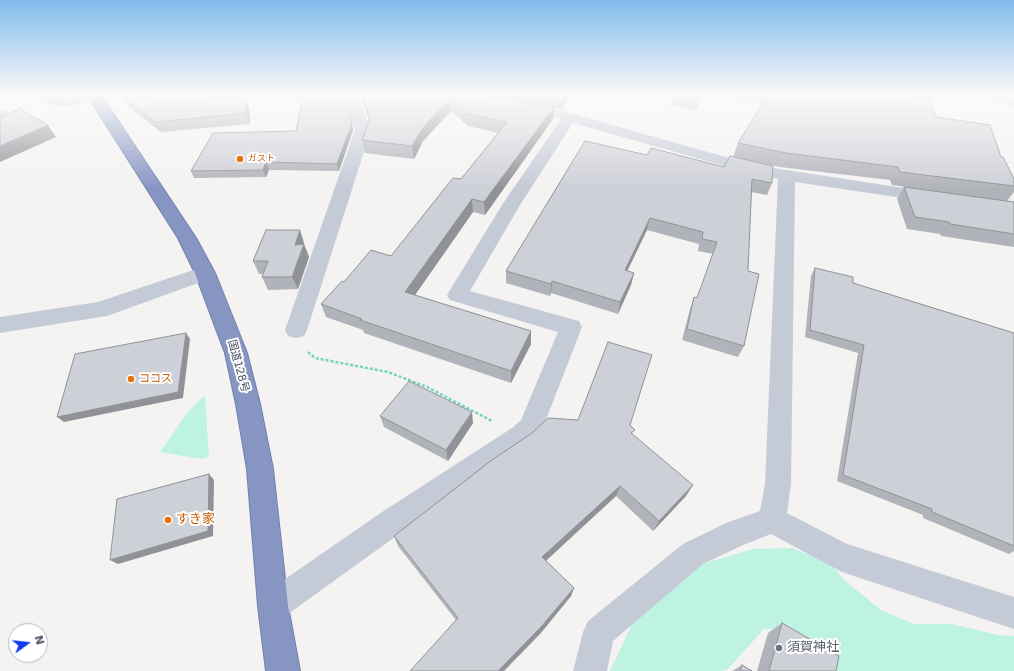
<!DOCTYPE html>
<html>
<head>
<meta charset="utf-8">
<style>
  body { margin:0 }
  #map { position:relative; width:1014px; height:671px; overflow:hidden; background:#f4f3f2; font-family:"DejaVu Sans",sans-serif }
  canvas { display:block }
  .north { position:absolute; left:8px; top:623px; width:40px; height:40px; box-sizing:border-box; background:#fff; border:1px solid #b6b9c0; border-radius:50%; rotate:75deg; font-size:11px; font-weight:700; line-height:16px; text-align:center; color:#484f61 }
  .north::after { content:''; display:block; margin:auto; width:14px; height:18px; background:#0e38f2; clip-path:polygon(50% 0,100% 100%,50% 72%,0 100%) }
</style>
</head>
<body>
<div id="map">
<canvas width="1014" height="671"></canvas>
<div class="north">N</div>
</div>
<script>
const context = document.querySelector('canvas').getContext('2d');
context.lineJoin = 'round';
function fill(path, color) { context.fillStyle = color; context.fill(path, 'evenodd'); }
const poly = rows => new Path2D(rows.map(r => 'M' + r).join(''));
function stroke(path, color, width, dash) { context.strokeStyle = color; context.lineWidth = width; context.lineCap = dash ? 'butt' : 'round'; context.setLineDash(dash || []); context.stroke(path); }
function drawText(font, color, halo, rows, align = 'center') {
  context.font = font + ' "DejaVu Sans","Noto Sans JP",sans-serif'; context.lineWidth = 4; context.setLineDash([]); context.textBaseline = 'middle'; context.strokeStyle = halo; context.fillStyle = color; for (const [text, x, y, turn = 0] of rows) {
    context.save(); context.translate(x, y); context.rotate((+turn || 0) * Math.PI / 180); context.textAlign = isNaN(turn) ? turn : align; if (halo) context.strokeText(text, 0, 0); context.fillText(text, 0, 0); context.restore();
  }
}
fill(poly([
  [205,395,209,457,201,459,160,452,187,413],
  [792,548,831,563,843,579,881,610,914,624,952,624,998,635,1014,636,1014,671,818,671,815,645,791,628,764,629,728,669,722,671,610,671,632,624,695,566,753,549]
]), '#bff3e1');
const highway = poly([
  [87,95,101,95,196,238,215,273,247,353,260,404,273,469,288,606,300,671,266,671,258,606,247,469,236,404,225,353,195,273,178,238,87,95]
]);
stroke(highway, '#7280af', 2);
stroke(poly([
  [308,352,315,358,388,372,427,387,492,421]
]), '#75d4bd', 2.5, [3, 2]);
fill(poly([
  [246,95,342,95,340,98,335,99,253,99,248,98,246,95],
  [344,95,358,95,371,130,307,330,304,336,296,338,288,336,285,330,355,130,344,95],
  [1005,95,1014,95,1014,107,1009,106,1005,95],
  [556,109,754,165,936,193,939,197,936,201,930,202,795,182,791,484,787,513,847,544,1014,597,1014,629,842,572,771,534,743,545,703,564,613,641,607,671,573,671,583,632,588,621,683,544,726,523,760,511,765,484,778,179,746,172,573,123,520,205,470,291,579,321,582,327,540,435,530,444,399,534,284,617,273,621,262,617,258,606,262,595,379,514,512,428,521,420,558,332,450,300,447,295,502,205,561,119,551,116,549,113,551,110,556,109],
  [0,110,6,111,8,114,6,117,0,118,0,110],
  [205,266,212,268,215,273,212,278,107,316,0,333,0,317,98,302,205,266]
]), '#c5cad7');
fill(poly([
  [36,95,52,95,63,99,86,95,102,95,104,97,102,100,63,107,48,104,36,95]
]), '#b1b9d2');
fill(highway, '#8795c3');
const rail = poly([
  [976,95,1014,101]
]);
stroke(rail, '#b4b5bd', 3);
stroke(rail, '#fff', 2, [6]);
stroke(poly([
  [35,101,54,95]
]), '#75d4bd', 2, [2, 1.5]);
fill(poly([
  [188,95,245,97,249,108,250,124,161,132,130,108,125,98],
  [360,95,571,95,561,109,554,108,553,119,485,215,473,212,415,295,531,331,531,344,511,383,364,333,363,330,326,317,321,304,344,282,391,256,461,179,498,133,468,126,451,111,423,141,414,159,365,153,362,140,369,121],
  [672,95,703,95,698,110,670,105],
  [718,95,908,95,936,117,1001,157,1014,179,1014,192,1007,201,892,185,890,180,780,167,733,157,738,143,762,104],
  [353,130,339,171,269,170,266,177,194,178,191,171],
  [647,155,772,183,767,195,751,192,744,346,738,357,682,340,690,309,694,297,697,298,713,254,698,251,699,244,647,230,627,271,634,273,631,285,618,314,551,293,550,296,506,283,506,271],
  [904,187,1014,202,1014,247,941,236,940,234,907,229,897,199],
  [304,243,304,244,309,257,298,289,268,290,262,277,264,274,259,274,253,261],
  [815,268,853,283,1014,333,1014,551,1009,554,923,518,923,515,837,481,858,353,805,337,811,276],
  [380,416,473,423,448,461,384,427],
  [630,425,633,435,686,496,653,531,616,496,546,561,574,588,571,596,540,634,456,620,398,546,394,536],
  [782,623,836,671,757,671,768,633],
  [742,665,752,671,732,671]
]), '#b1b3ba');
fill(poly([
  [563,95,571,95,561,109,562,97],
  [245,97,249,108,250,124,246,113],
  [450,98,451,111,423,141,414,159,412,146,422,129],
  [554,107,553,119,485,215,484,202],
  [352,123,353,130,339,171,337,164],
  [48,125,56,137,0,162,0,146],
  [266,162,269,170,266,177,263,170],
  [472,199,473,212,408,305,405,292],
  [650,218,647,230,622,282,625,270],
  [300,230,304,243,300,257,295,245],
  [304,244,309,257,298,289,292,277],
  [634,273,631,285,618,314,620,302],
  [552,281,551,293,550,296,551,284],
  [531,331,531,344,511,383,511,371],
  [186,333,190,339,183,398,64,422,57,417],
  [472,412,473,423,448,461,446,450],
  [209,474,214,480,213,536,118,564,110,560],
  [693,485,686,496,653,531,659,521],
  [620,486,616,496,540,566,542,557],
  [574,588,571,596,540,634,504,671,498,671]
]), '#909297');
const building = poly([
  [164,95,186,95,245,97,246,113,155,122,125,98,164,95],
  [306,95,343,95,352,123,337,164,266,162,263,170,191,171,213,133,296,131,302,102,304,102,306,95],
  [361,95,480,95,554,107,484,202,472,199,405,292,531,331,511,371,360,320,362,319,321,304,342,281,344,282,371,250,391,256,453,178,461,179,507,122,467,114,450,98,422,129,412,146,362,140,370,118,361,95],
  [549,95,563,95,562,97,549,95],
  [686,95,703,95,702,97,686,95],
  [768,95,908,95,930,98,936,117,990,125,1001,157,1003,157,1014,179,1014,186,900,172,898,167,786,153,738,143,768,95],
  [21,108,23,111,48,125,0,146,0,117,21,108],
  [585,141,647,155,651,148,724,167,730,156,773,166,772,183,752,179,748,271,759,274,744,346,687,329,694,297,697,298,717,242,702,239,703,232,650,218,625,270,634,273,620,302,552,281,551,284,506,271,585,141],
  [904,187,1014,202,1014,234,950,224,949,222,915,217,904,187],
  [266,230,300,230,295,245,304,244,292,277,262,277,268,261,253,261,266,230],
  [815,268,853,277,853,283,1014,333,1014,546,932,512,932,509,843,475,864,345,810,330,815,268],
  [186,333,178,392,57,417,75,354,186,333],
  [608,342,652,355,630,425,635,430,631,433,693,485,659,521,620,486,542,557,574,588,541,627,498,671,410,671,458,618,394,536,492,460,532,433,548,418,578,420,608,342],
  [409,381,472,412,446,450,380,416,409,381],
  [209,474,208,531,110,560,117,499,209,474],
  [782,623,839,656,836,671,769,671,782,623],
  [742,665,752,671,740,671,742,665]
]);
fill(building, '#ced0d8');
stroke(building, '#909297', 1);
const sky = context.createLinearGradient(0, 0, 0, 189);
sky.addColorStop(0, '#82baec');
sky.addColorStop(0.5, '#fafaf9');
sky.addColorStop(1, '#fafaf900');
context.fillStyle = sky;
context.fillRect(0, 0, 1014, 189);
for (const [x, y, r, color] of [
  [240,159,4,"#e8710a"],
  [131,379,4,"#e8710a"],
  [168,520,4,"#e8710a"],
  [779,648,4,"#6b7280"]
]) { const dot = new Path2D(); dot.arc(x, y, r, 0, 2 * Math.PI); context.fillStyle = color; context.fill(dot); stroke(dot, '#fff', 1.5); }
drawText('9px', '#c56008', '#fff', [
  ["ガスト",248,159]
], 'left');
drawText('11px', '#484f61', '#fff', [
  ["国道128号",238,366,75]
]);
drawText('11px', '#c56008', '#fff', [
  ["ココス",139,379]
], 'left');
drawText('13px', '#c56008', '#fff', [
  ["すき家",176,520]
], 'left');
drawText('13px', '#5b616d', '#fff', [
  ["須賀神社",787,648]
], 'left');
</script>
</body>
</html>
